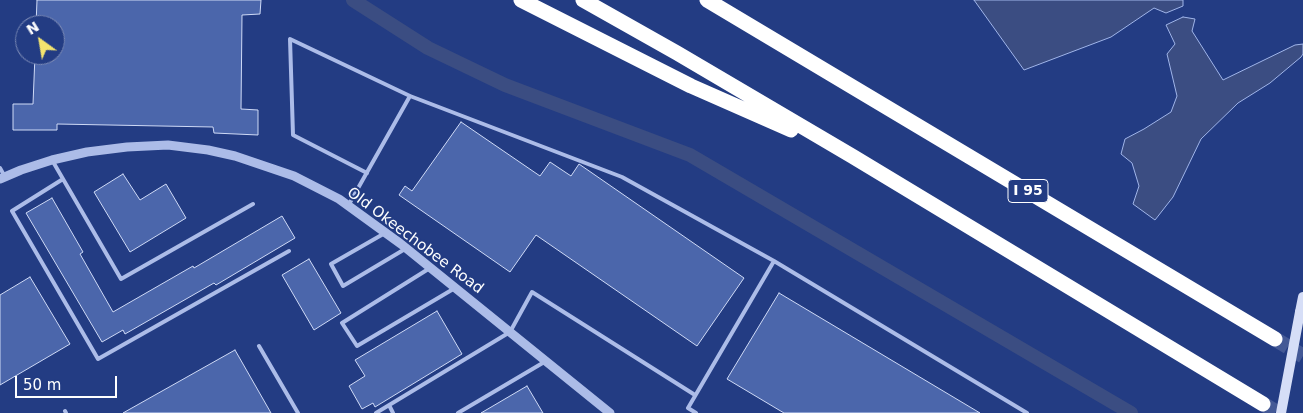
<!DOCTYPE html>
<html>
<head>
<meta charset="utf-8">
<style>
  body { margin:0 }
  #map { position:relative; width:1303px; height:413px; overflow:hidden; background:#233c83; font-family:"DejaVu Sans",sans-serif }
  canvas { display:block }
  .north { position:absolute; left:15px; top:15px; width:50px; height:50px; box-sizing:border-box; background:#233c83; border:1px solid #7b8ab5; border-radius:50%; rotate:328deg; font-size:14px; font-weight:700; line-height:20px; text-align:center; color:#fff }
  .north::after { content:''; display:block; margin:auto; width:18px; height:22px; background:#f3e46f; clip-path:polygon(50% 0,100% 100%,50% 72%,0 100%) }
  .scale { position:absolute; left:15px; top:376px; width:102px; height:22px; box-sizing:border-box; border:2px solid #fff; border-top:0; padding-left:6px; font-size:15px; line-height:18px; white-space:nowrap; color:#fff; -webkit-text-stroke:4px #233c83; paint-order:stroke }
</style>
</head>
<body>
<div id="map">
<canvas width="1303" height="413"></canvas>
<div class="north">N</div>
<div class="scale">50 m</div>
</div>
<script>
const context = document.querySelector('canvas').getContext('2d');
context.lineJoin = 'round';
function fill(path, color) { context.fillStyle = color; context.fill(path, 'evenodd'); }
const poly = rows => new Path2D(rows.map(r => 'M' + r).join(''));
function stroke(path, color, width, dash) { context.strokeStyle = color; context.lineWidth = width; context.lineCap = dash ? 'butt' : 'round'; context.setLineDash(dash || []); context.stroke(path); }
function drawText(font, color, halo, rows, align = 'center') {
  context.font = font + ' "DejaVu Sans",sans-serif'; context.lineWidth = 4; context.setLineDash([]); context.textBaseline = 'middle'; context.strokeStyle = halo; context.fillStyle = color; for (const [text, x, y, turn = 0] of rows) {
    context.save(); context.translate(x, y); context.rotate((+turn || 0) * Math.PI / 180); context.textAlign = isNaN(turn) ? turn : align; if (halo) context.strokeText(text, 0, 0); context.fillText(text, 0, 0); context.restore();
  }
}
const water = poly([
  [974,0,1183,0,1183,6,1166,13,1154,8,1111,37,1024,70,974,0],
  [1183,17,1195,19,1192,31,1223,80,1295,45,1303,44,1303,54,1301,57,1270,83,1238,103,1201,139,1173,197,1155,220,1133,204,1139,186,1132,163,1121,154,1125,139,1144,129,1171,112,1177,96,1167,54,1175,44,1166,25,1183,17]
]);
fill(water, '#3b4d82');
stroke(water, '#a0b5e9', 1);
stroke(poly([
  [353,0,428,48,505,85,690,155,1131,413]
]), '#3b4d82', 14);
const building = poly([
  [37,0,261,0,260,14,242,15,241,109,258,110,258,135,214,133,213,127,57,124,57,130,13,130,13,104,33,104,35,55,55,55,55,25,36,25,37,0],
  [461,122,540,176,550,162,571,176,579,164,744,278,697,346,536,235,510,272,399,195,405,186,412,191,461,122],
  [123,174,140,200,166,184,186,218,130,252,94,192,123,174],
  [52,198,83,252,80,254,113,312,193,266,194,268,282,216,295,238,216,285,214,283,125,334,123,330,102,342,26,213,52,198],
  [309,259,341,313,314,330,282,275,309,259],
  [30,277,70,344,0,385,0,295,30,277],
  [779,293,980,413,784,413,727,379,779,293],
  [437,311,462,354,375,407,373,403,362,409,349,386,365,376,355,360,437,311],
  [235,350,271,413,123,413,235,350],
  [527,386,543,413,481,413,527,386]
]);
fill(building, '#4b66ab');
stroke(building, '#cfdaf6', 1);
stroke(poly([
  [1275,339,1303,356],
  [1263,404,1278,413]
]), '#445996', 15, [15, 8]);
stroke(poly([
  [410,96,622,177,774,261,1027,413],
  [52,160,121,279,253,204],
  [0,168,5,177],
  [63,179,12,211,98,359,289,251],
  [348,206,410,96,290,39,293,135,367,173],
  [385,233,331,264,343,286,405,249],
  [430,268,342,323,357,346,455,288],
  [259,346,298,413],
  [389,405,393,413],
  [65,411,66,413],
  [376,413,510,332,532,292,695,395],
  [458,413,546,361],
  [696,413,688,408,774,261]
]), '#acbce8', 4);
stroke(poly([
  [0,179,21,170,52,160,87,152,127,147,168,145,208,150,235,156,294,176,339,199,401,244,610,413]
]), '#acbce8', 9);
stroke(poly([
  [1300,312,1303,297]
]), '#d6def7', 10);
stroke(poly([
  [521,0,691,86,791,130],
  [583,0,677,53,852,156,1263,404],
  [707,0,1275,339]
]), '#fff', 15);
stroke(poly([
  [1281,413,1300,312]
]), '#d6def7', 10);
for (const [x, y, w] of [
  [1028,191,40]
]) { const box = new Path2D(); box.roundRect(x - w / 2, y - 11.5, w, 23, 4); context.fillStyle = '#233c83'; context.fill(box); stroke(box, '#fff', 1); }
drawText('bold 14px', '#fff', null, [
  ["I 95",1028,191]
]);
drawText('15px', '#fff', '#233c83', [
  ["Old Okeechobee Road",415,241,37]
]);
</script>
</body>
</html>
